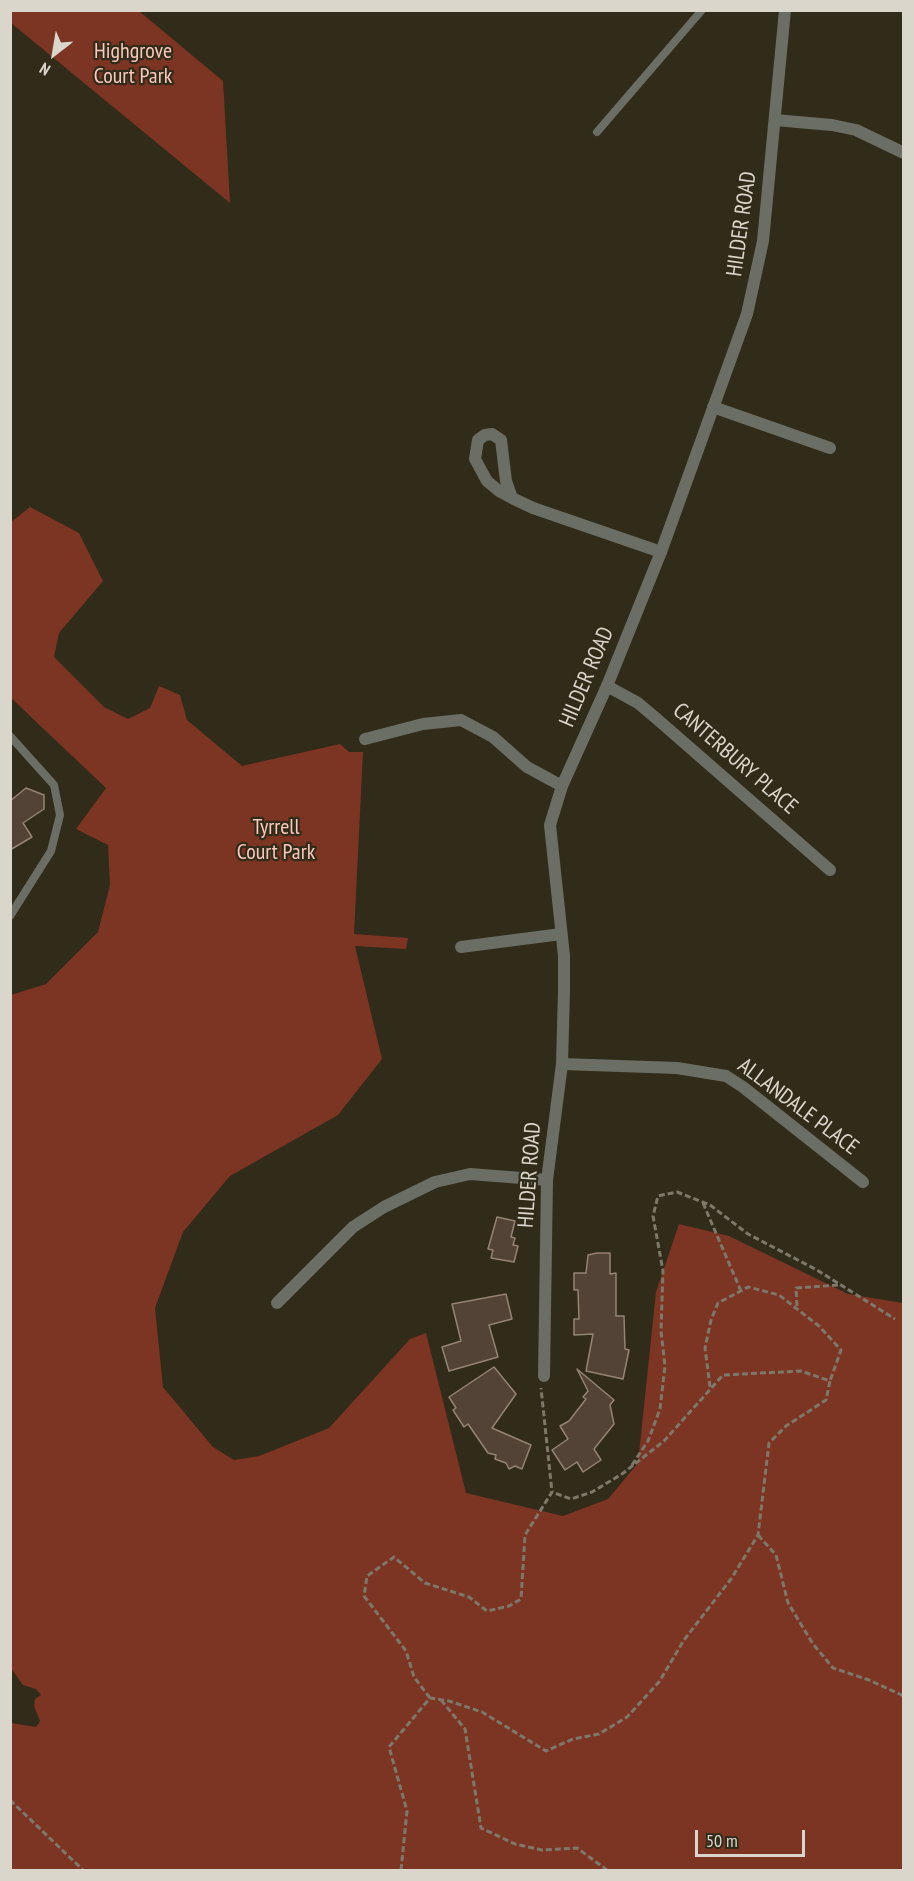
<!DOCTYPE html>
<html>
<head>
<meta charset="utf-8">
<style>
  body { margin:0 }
  #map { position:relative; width:914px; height:1881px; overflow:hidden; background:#312b19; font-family:"PT Sans Narrow",sans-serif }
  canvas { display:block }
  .frame { position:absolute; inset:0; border:12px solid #dad6cb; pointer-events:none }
  .north { position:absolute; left:24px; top:24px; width:60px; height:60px; -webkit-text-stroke:4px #312b19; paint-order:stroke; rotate:211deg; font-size:16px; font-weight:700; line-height:24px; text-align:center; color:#dad6cb }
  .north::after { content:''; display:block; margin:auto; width:21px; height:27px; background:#dad6cb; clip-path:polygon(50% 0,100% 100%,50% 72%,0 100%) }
  .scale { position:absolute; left:695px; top:1830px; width:110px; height:27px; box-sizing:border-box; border:3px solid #dad6cb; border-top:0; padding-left:8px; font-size:18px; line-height:21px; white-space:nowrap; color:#dad6cb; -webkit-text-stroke:4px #312b19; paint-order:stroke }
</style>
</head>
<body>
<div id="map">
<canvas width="914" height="1881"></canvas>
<div class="frame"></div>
<div class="north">N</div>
<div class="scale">50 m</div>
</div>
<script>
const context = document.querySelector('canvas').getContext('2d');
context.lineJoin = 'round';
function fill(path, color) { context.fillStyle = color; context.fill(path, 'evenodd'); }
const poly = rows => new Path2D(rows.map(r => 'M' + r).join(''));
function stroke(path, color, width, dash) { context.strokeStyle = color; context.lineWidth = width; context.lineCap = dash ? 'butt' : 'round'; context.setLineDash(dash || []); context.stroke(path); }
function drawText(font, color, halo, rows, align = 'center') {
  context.font = font + ' "PT Sans Narrow",sans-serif'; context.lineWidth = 4.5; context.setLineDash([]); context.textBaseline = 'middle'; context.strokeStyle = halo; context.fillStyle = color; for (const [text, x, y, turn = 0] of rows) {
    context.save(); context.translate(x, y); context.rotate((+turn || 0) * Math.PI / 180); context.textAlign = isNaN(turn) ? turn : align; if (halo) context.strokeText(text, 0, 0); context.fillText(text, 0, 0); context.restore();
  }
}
fill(poly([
  [10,11,139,11,223,81,230,203,11,23],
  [30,507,79,533,103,581,59,633,54,657,104,707,128,719,150,708,159,686,180,695,187,720,242,766,340,744,349,752,363,752,354,934,408,938,406,949,355,946,382,1059,338,1115,230,1176,183,1232,155,1308,163,1387,213,1447,234,1460,259,1456,329,1428,410,1339,426,1333,466,1493,563,1516,608,1499,638,1463,656,1292,679,1224,729,1236,848,1294,903,1303,903,1870,11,1870,11,1723,36,1727,40,1721,34,1706,35,1699,41,1695,36,1689,23,1685,10,1667,11,995,46,984,98,932,110,885,108,845,76,829,106,788,11,698,11,522]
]), '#7c3423');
const building = poly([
  [26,788,44,795,44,809,23,823,32,837,10,850,10,801,26,788],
  [497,1217,515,1221,511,1237,515,1238,513,1245,518,1246,514,1262,491,1258,493,1250,488,1249,497,1217],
  [597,1253,610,1253,610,1274,616,1273,616,1316,624,1316,625,1349,629,1350,623,1379,586,1371,593,1334,574,1335,574,1319,579,1319,578,1290,574,1290,574,1273,586,1273,588,1255,597,1253],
  [506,1294,512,1319,489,1325,498,1357,449,1371,442,1347,461,1341,452,1304,506,1294],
  [494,1367,516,1394,492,1428,531,1445,522,1469,515,1466,509,1469,506,1463,495,1459,496,1455,488,1453,468,1424,464,1427,453,1410,456,1408,449,1397,494,1367],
  [577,1369,614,1400,610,1405,614,1424,594,1449,601,1460,583,1472,577,1462,565,1470,552,1450,568,1439,560,1426,569,1421,586,1399,583,1397,588,1391,577,1369]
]);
fill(building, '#534336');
stroke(building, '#958374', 1.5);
stroke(poly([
  [703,1203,741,1291],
  [797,1306,796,1288,839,1285],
  [710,1387,705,1348,711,1320,718,1303,748,1287,779,1295,819,1326,841,1350,830,1381],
  [632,1465,648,1441,660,1409,665,1366,661,1331,663,1271,653,1216,658,1196,677,1192,710,1205,748,1234,817,1270,895,1319],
  [758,1535,776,1555,788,1603,813,1644,833,1668,869,1680,904,1696],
  [430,1698,414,1677,406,1651,364,1596,367,1576,394,1557,425,1583,469,1597,487,1611,509,1606,521,1599,525,1535,552,1492,541,1388],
  [441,1700,465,1729,481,1828,515,1844,542,1850,577,1848,607,1870],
  [10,1800,83,1870],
  [401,1870,407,1811,389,1747,430,1698,449,1701,482,1712,546,1751,573,1739,599,1734,627,1717,659,1682,684,1640,731,1579,758,1535,769,1443,786,1426,826,1400,830,1381,801,1371,723,1375,664,1441,622,1474,592,1492,571,1499,552,1492]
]), '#7e786a', 3, [6, 3]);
stroke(poly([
  [597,132,702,10],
  [10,736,54,785,60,815,51,851,10,916]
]), '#6b6e65', 8);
stroke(poly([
  [775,120,832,125,856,130,904,153],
  [713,407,830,448],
  [512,498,506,481,501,440,492,434,485,435,478,440,475,459,487,481,499,491,512,498,533,508,661,552],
  [607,686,638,703,657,719,830,870],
  [365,739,423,724,461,720,493,737,527,767,562,786],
  [461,947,561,934],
  [562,1064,677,1068,726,1076,743,1087,863,1182],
  [277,1303,353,1227,384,1207,435,1182,470,1174,547,1180]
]), '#6b6e65', 12);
stroke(poly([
  [544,1376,547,1180,562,1064,564,991,564,956,550,825,562,786,607,686,661,552,747,314,763,241,785,10]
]), '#6b6e65', 12);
drawText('22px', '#fbc8bb', '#312b19', [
  ["Highgrove",133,52],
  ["Court Park",133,77],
  ["Tyrrell",276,828],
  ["Court Park",276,853]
]);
drawText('22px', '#dad6cb', '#312b19', [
  ["HILDER ROAD",742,224,-82],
  ["HILDER ROAD",587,677,-67],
  ["CANTERBURY PLACE",735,759,41],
  ["ALLANDALE PLACE",798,1107,37],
  ["HILDER ROAD",530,1175,-86]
]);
</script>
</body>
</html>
